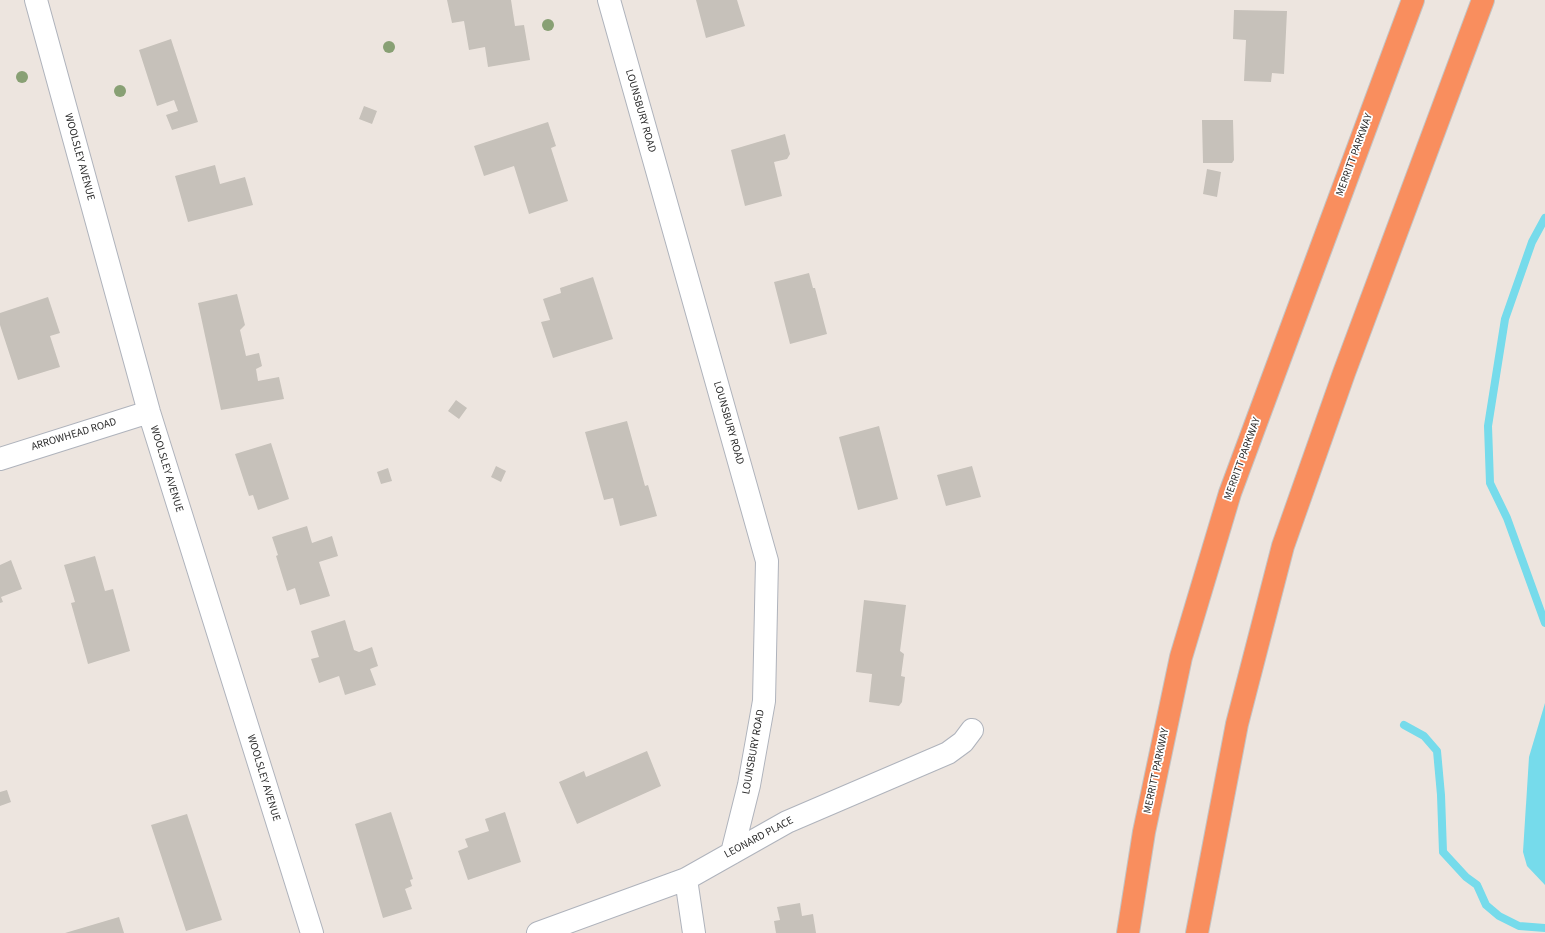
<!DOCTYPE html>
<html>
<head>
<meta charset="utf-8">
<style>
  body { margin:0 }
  canvas { display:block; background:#ede5df }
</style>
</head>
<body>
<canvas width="1545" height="933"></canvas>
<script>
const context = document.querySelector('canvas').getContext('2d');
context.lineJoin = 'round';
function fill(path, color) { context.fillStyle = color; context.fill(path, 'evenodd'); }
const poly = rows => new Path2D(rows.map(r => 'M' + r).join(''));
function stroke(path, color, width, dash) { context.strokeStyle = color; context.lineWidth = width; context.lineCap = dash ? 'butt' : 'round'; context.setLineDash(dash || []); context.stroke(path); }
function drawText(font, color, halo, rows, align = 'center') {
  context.font = font + ' "Source Sans 3",sans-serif'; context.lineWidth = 3.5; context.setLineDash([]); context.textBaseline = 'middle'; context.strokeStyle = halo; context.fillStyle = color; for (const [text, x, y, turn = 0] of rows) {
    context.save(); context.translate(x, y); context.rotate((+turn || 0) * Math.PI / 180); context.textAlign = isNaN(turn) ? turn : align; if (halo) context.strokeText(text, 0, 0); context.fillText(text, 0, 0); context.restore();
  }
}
fill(poly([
  [1545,703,1545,885,1527,866,1523,852,1529,757]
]), '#76dbeb');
stroke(poly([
  [1545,218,1532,242,1505,319,1488,426,1490,483,1507,518,1545,623],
  [1404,725,1424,736,1437,751,1441,795,1443,852,1466,877,1477,885,1486,905,1499,916,1519,926,1545,928]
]), '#76dbeb', 8);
fill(poly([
  [447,0,511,0,515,26,524,25,530,60,488,67,485,47,469,50,464,21,452,23],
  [696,0,737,0,745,26,706,38],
  [1234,10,1287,11,1284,74,1272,73,1271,82,1244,81,1246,40,1233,39],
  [171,39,198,122,172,130,166,115,178,111,174,100,157,106,139,50],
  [364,106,377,111,372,124,359,119],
  [1202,120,1233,120,1234,160,1232,163,1203,163],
  [548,122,556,146,551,148,568,201,529,214,514,166,484,176,474,146],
  [785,134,790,154,787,159,774,162,782,196,745,206,731,150],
  [215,165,220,184,245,177,253,205,188,222,175,176],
  [1207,169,1221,172,1217,197,1203,194],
  [809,273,813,288,815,288,827,334,790,344,774,282],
  [593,277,613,339,553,358,541,322,550,320,543,299,561,293,560,288],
  [237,294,245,325,240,330,246,356,259,353,262,366,256,369,258,381,279,377,284,399,221,410,198,303],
  [48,297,60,333,50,336,60,367,18,380,0,325,0,313],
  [456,400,467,408,459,419,448,411],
  [627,421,645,486,648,485,657,516,620,526,613,498,604,500,585,432],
  [879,426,898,499,858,510,839,437],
  [271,443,289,499,258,510,253,495,249,496,235,454],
  [496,466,506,471,501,482,491,477],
  [972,466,981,497,946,506,937,475],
  [388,468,392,481,381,484,377,472],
  [307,526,312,543,332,536,338,556,319,562,330,596,300,605,295,588,287,591,276,556,278,555,272,537],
  [95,556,105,591,113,589,130,651,88,664,71,603,75,602,64,565],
  [11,560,22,589,1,597,3,602,0,603,0,565],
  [864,600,906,605,900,651,904,654,901,676,905,677,902,702,899,706,869,702,872,674,856,672],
  [345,620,354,650,359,652,372,647,378,666,370,669,376,685,345,695,339,676,319,683,311,659,319,657,311,631],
  [647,751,661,786,577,824,559,782,584,771,586,777],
  [7,790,11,802,0,806,0,792],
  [391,812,413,879,410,880,412,886,405,889,412,909,383,918,355,824],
  [505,812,521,862,468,880,458,851,468,847,465,839,489,831,485,819],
  [187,814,222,920,186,931,151,825],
  [800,903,802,916,813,914,816,933,776,933,774,921,780,920,777,907],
  [119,917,124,933,65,933]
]), '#c6c1ba');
const street = poly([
  [36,0,149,412,312,933],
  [609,0,767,561,764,701,749,785,732,853],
  [0,459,149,412],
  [686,879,694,933],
  [538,933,686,879,787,822,948,753,963,742,972,730]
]);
const highway = poly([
  [1128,933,1144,832,1181,657,1230,493,1413,0],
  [1197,933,1237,724,1283,546,1344,373,1483,0]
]);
stroke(street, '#afb3bc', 24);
stroke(highway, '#c4c4c4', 24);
stroke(street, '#fff', 22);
stroke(highway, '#f98e5e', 22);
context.fillStyle = '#88a074';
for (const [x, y] of [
  [548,25],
  [389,47],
  [22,77],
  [120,91]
]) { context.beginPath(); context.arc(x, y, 6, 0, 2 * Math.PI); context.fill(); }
drawText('11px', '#2c2c2c', '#fff', [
  ["LOUNSBURY ROAD",640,111,74],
  ["MERRITT PARKWAY",1355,155,-70],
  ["WOOLSLEY AVENUE",79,157,75],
  ["LOUNSBURY ROAD",728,423,74],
  ["ARROWHEAD ROAD",74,435,-17],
  ["MERRITT PARKWAY",1243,459,-70],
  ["WOOLSLEY AVENUE",166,469,73],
  ["LOUNSBURY ROAD",754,752,-80],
  ["MERRITT PARKWAY",1157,771,-78],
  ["WOOLSLEY AVENUE",263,778,73],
  ["LEONARD PLACE",759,838,-28]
]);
</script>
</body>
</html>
